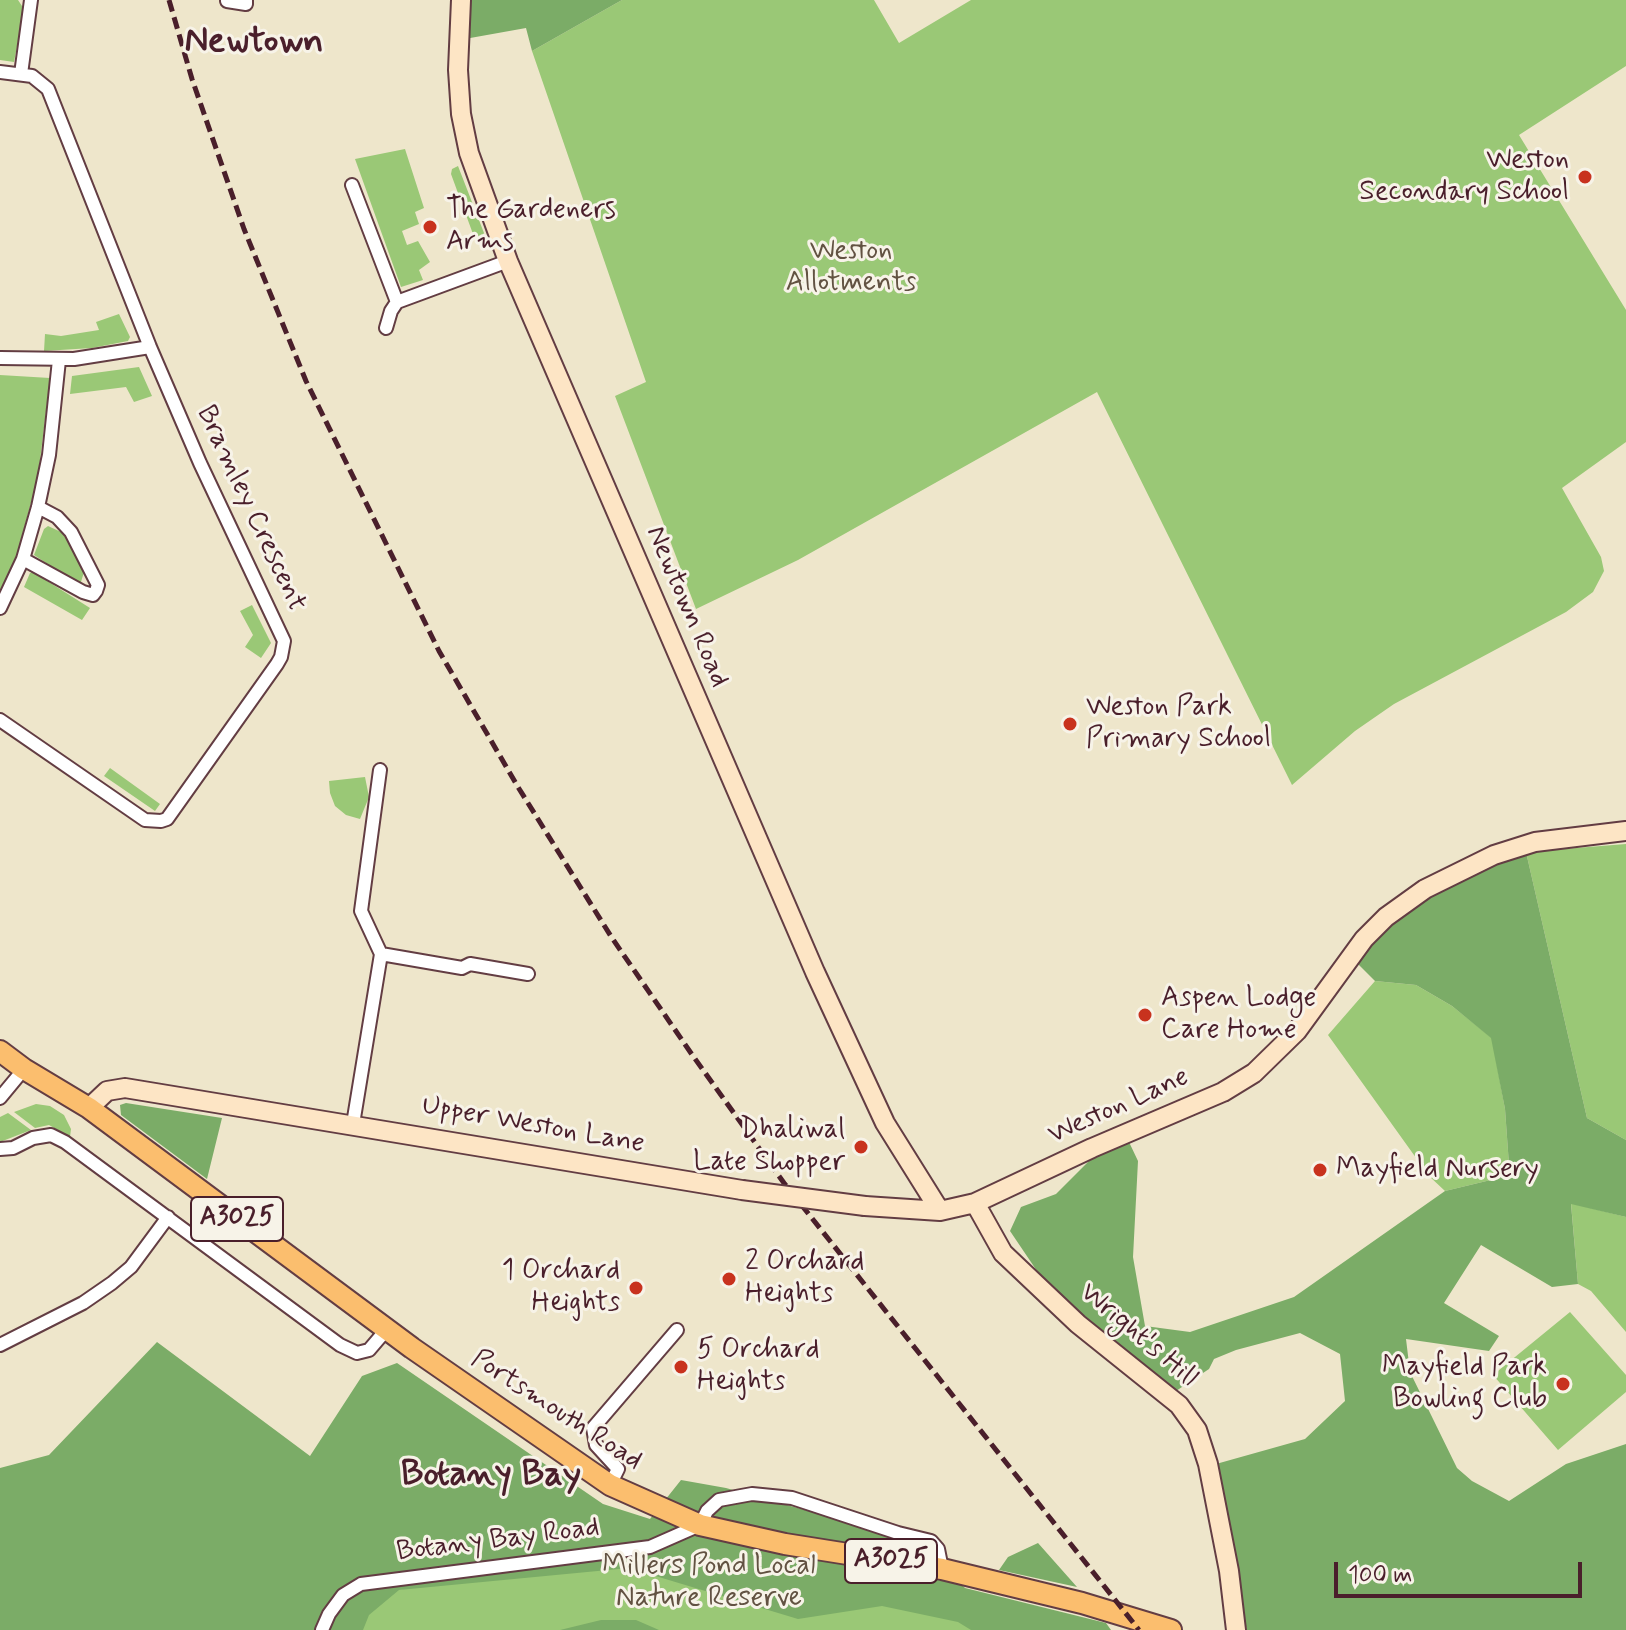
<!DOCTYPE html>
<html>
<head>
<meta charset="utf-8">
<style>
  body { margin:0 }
  #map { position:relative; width:1626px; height:1630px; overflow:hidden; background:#eee6cb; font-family:Mynerve,sans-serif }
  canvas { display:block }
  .scale { position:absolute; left:1334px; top:1562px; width:248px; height:36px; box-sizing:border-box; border:4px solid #4a1f2b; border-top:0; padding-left:10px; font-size:24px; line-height:28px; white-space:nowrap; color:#4a1f2b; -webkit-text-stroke:6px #f7f3e8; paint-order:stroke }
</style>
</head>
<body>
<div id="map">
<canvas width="1626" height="1630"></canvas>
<div class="scale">100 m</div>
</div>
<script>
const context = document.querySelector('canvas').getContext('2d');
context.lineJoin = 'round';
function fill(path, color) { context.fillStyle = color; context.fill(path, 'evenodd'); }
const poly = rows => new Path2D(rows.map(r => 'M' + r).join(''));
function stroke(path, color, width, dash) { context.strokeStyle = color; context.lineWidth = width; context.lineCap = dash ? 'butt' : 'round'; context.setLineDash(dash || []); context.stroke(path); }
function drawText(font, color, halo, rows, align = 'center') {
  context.font = font + ' Mynerve,sans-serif'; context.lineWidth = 6; context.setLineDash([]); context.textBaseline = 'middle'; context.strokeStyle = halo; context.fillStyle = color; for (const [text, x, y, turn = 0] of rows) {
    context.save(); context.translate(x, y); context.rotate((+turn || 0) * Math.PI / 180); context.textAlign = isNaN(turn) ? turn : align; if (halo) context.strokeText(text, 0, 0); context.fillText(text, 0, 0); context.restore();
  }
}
fill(poly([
  [0,0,18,0,24,9,14,62,0,60],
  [622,0,874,0,899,43,971,0,1626,0,1626,66,1519,135,1626,310,1626,442,1562,488,1601,557,1604,571,1593,592,1566,612,1394,704,1355,731,1292,785,1097,392,798,560,696,609,615,396,646,382,532,51],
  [405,149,424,208,415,212,419,224,402,231,407,245,418,241,430,262,419,270,423,280,401,287,355,159],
  [458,166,484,233,481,238,476,238,473,234,451,174,452,169],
  [119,314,130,337,128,341,92,348,44,351,45,334,61,336,99,330,96,322],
  [139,367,152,396,134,402,126,387,70,394,72,376],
  [0,375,50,378,38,477,14,565,0,594],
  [48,526,61,532,73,546,84,572,81,582,75,582,34,555,44,529],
  [33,572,90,608,82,620,24,587,30,573],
  [252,605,271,643,261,658,245,647,253,635,240,611],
  [110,768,160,804,155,811,104,776],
  [365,777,369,797,360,819,346,815,335,806,330,793,329,781],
  [1626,844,1626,1140,1587,1118,1526,852],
  [1375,981,1416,985,1452,1006,1492,1038,1505,1109,1509,1165,1499,1178,1445,1191,1429,1176,1328,1035],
  [36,1104,50,1106,64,1115,71,1129,70,1137,49,1125,35,1128,14,1112],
  [8,1113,31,1130,0,1142,0,1117],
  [1571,1203,1626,1217,1626,1332,1591,1291,1578,1284],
  [1570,1312,1626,1375,1626,1392,1558,1450,1493,1375],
  [622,1562,1111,1630,340,1630,363,1594]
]), '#9ac876');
fill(poly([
  [461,0,622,0,532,51,526,28,459,40],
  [1526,852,1587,1118,1626,1140,1626,1217,1571,1204,1578,1284,1552,1287,1481,1245,1444,1303,1499,1336,1489,1351,1406,1339,1410,1372,1457,1468,1472,1481,1509,1501,1566,1464,1626,1444,1626,1630,1247,1630,1240,1604,1216,1464,1305,1439,1345,1401,1340,1354,1300,1333,1236,1350,1214,1359,1209,1369,1173,1393,1096,1327,1037,1271,1010,1231,1021,1207,1056,1194,1096,1154,1129,1142,1138,1161,1133,1257,1145,1326,1190,1332,1294,1297,1445,1191,1499,1178,1509,1165,1505,1109,1491,1038,1452,1006,1416,985,1375,981,1354,960,1408,909,1445,885],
  [126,1103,222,1118,207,1179,121,1115,120,1105],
  [157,1342,310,1456,362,1376,397,1363,603,1504,650,1519,681,1480,726,1488,848,1522,930,1551,965,1588,1106,1623,1111,1630,971,1630,958,1622,882,1606,798,1619,629,1568,399,1590,369,1615,363,1630,0,1630,0,1468,49,1455],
  [1038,1543,1077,1587,999,1570,1008,1557],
  [601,1620,636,1620,659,1630,560,1630]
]), '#7bac67');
const street = poly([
  [227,1,246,4,246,0],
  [0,72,32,76,48,89,150,347,200,463,284,641,281,657,277,664,167,819,161,821,145,820,0,720],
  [21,74,31,0],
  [352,185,397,302,508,261],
  [386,328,391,311,397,302],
  [0,358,74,359,150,347],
  [23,559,83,592,93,595,96,591,98,585,71,532,57,517,38,507],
  [0,608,23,559,38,507,49,455,59,360],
  [381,954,462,968,470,964,528,974],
  [0,1098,24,1069],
  [353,1124,381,954,361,911,380,770],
  [0,1149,13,1148,33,1138,51,1135,65,1142,340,1345,357,1353,369,1350,387,1329],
  [0,1345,83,1303,112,1283,131,1267,168,1217],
  [610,1485,618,1469,596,1445,593,1428,677,1330],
  [322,1630,329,1614,343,1595,361,1584,650,1547,700,1525,707,1511,719,1500,752,1494,792,1498,898,1533,931,1541,938,1549,942,1569]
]);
const secondary = poly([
  [461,0,458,70,461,114,469,153,508,261,815,972,885,1123,940,1211],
  [89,1108,107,1091,125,1088,742,1190],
  [975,1203,1003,1253,1078,1324,1179,1405,1197,1430,1208,1464,1229,1571,1236,1630],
  [865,1206,940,1211,975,1203,1092,1148,1223,1092,1254,1073,1297,1031,1364,939,1386,917,1425,889,1494,855,1535,842,1626,831]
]);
const primary = poly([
  [0,1051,24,1069,89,1108,412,1348,610,1485,700,1525,785,1544,942,1569,1082,1603,1171,1630]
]);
stroke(street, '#633d43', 16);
stroke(secondary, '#633d43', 22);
stroke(primary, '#633d43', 24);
stroke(street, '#fff', 12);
stroke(secondary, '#fde5c5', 18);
stroke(primary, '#fbbe6e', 20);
stroke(poly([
  [169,0,192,79,244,229,306,381,439,651,518,787,612,938,693,1056,784,1183,1139,1630]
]), '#4a1f2b', 5, [12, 6]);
const secondaryBridge = poly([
  [742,1190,865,1206]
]);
stroke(secondaryBridge, '#633d43', 22, []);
stroke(secondaryBridge, '#fde5c5', 18);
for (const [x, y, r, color] of [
  [1585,177,8,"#c8321e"],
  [430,227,8,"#c8321e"],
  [1070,724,8,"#c8321e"],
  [1145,1015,8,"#c8321e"],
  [861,1147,8,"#c8321e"],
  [1320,1170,8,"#c8321e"],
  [729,1279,8,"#c8321e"],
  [636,1288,8,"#c8321e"],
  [681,1367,8,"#c8321e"],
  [1563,1384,8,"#c8321e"]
]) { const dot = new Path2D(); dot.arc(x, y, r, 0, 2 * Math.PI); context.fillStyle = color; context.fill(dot); stroke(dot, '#f7f3e8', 3); }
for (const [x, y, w] of [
  [237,1219,92],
  [891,1561,92]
]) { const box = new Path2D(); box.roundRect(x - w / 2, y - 22, w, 44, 6); context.fillStyle = '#f7f3e8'; context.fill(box); stroke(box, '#4a1f2b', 2); }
drawText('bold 26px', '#4a1f2b', null, [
  ["A3025",237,1219],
  ["A3025",891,1561]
]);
drawText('28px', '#4a1f2b', '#f7f3e8', [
  ["Weston",1569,161,"right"],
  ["Secondary School",1569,193,"right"],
  ["The Gardeners",446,211],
  ["Arms",446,243],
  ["Weston Park",1086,708],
  ["Primary School",1086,740],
  ["Aspen Lodge",1161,999],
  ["Care Home",1161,1031],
  ["Dhaliwal",845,1131,"right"],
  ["Late Shopper",845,1163,"right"],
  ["Mayfield Nursery",1336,1170],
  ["2 Orchard",745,1263],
  ["Heights",745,1295],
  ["1 Orchard",620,1272,"right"],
  ["Heights",620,1304,"right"],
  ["5 Orchard",697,1351],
  ["Heights",697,1383],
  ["Mayfield Park",1547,1368,"right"],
  ["Bowling Club",1547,1400,"right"]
], 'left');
drawText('28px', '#625242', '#f7f3e8', [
  ["Weston",851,252],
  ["Allotments",851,284],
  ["Millers Pond Local",709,1567],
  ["Nature Reserve",709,1599]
]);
drawText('28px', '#4a1f2b', '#f7f3e8', [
  ["Bramley Crescent",250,509,65],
  ["Newtown Road",686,607,67],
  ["Weston Lane",1119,1107,-24],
  ["Upper Weston Lane",533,1126,10],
  ["Wright's Hill",1138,1336,40],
  ["Portsmouth Road",556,1411,33],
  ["Botany Bay Road",498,1541,-7]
]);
drawText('bold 36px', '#4a1f2b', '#f7f3e8', [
  ["Newtown",254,43],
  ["Botany Bay",491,1476]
]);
</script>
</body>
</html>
